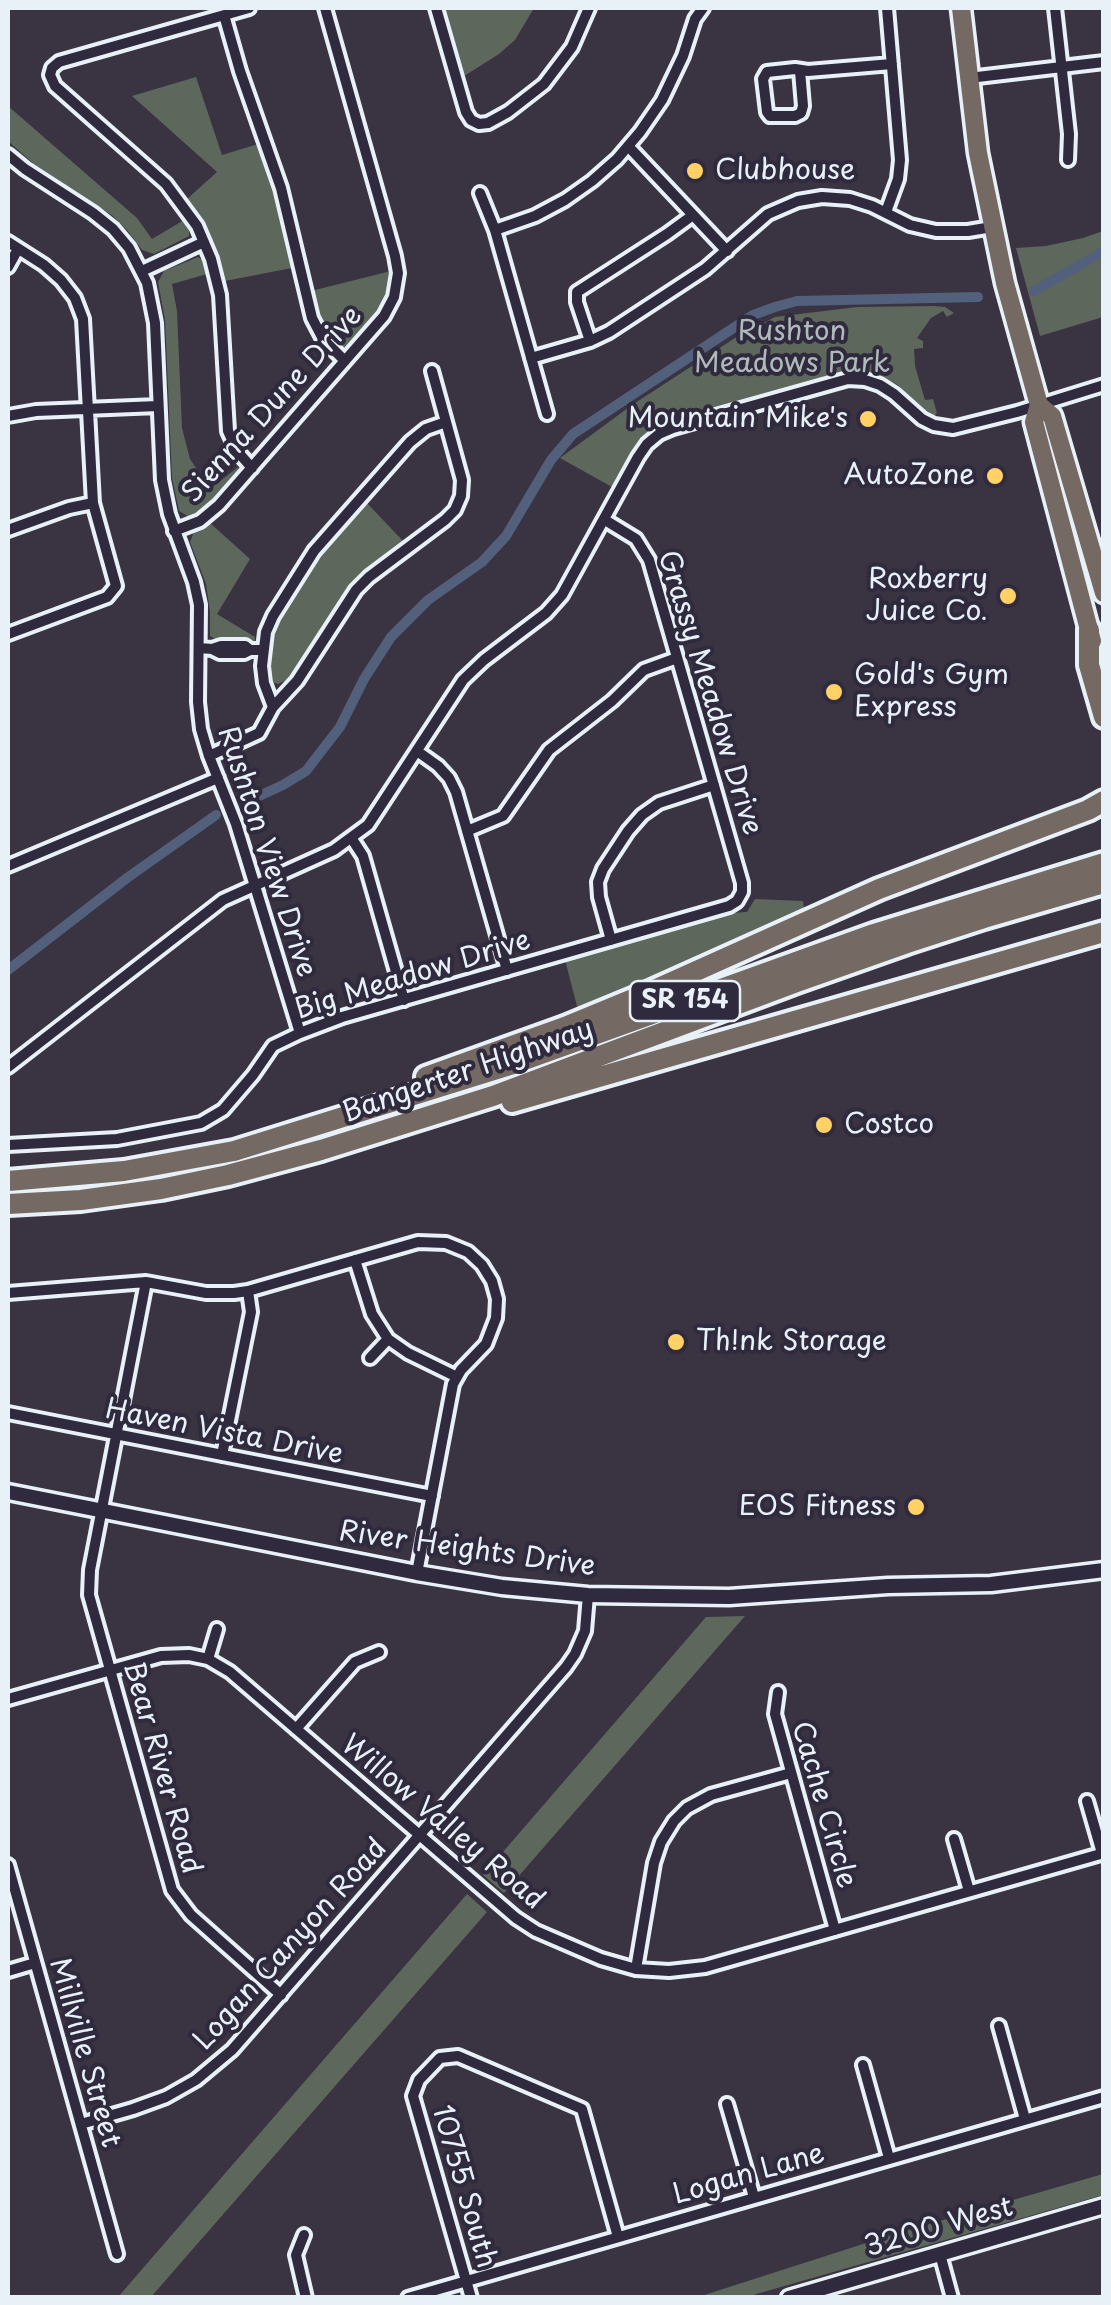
<!DOCTYPE html>
<html>
<head>
<meta charset="utf-8">
<style>
  body { margin:0 }
  #map { position:relative; width:1111px; height:2305px; overflow:hidden; background:#3a3342; font-family:"Playpen Sans",sans-serif }
  canvas { display:block }
  .frame { position:absolute; inset:0; border:10px solid #e8f1f8; pointer-events:none }
</style>
</head>
<body>
<div id="map">
<canvas width="1111" height="2305"></canvas>
<div class="frame"></div>
</div>
<script>
const context = document.querySelector('canvas').getContext('2d');
context.lineJoin = 'round';
function fill(path, color) { context.fillStyle = color; context.fill(path, 'evenodd'); }
const poly = rows => new Path2D(rows.map(r => 'M' + r).join(''));
function stroke(path, color, width, dash) { context.strokeStyle = color; context.lineWidth = width; context.lineCap = dash ? 'butt' : 'round'; context.setLineDash(dash || []); context.stroke(path); }
function drawText(font, color, halo, rows, align = 'center') {
  context.font = font + ' "Playpen Sans",sans-serif'; context.lineWidth = 8; context.setLineDash([]); context.textBaseline = 'middle'; context.strokeStyle = halo; context.fillStyle = color; for (const [text, x, y, turn = 0] of rows) {
    context.save(); context.translate(x, y); context.rotate((+turn || 0) * Math.PI / 180); context.textAlign = isNaN(turn) ? turn : align; if (halo) context.strokeText(text, 0, 0); context.fillText(text, 0, 0); context.restore();
  }
}
fill(poly([
  [441,8,534,8,515,40,499,54,461,78],
  [196,77,222,155,258,144,279,207,292,268,225,281,201,218,187,199,217,172,132,96],
  [8,106,137,218,152,239,184,220,189,229,189,236,154,254,142,250,127,230,113,216,34,164,9,142],
  [1103,231,1103,317,1040,336,1016,248,1046,246,1083,238],
  [198,257,204,261,207,274,172,284,177,311,182,428,190,459,210,489,238,467,238,469,212,501,200,512,189,517,179,511,172,478,165,320,158,282,164,271],
  [391,271,387,296,379,309,352,343,347,347,340,347,324,330,311,291],
  [933,306,945,307,954,313,947,317,943,311,931,318,917,338,923,341,923,348,914,349,915,366,925,400,933,399,937,413,933,418,919,408,898,385,884,377,860,370,847,370,668,420,641,437,612,487,560,458,632,405,735,338,775,317,857,307],
  [365,501,403,541,351,584,289,679,278,684,272,682,269,675,271,641,276,623,319,555],
  [210,523,250,559,217,614,255,637,255,641,215,639,210,636,210,612,206,584,190,542,194,532],
  [755,899,803,901,804,909,578,1010,565,960,730,913,747,912],
  [745,1616,504,1893,483,1875,706,1617],
  [467,1894,487,1912,151,2297,118,2297],
  [1103,2174,1103,2195,746,2297,698,2297,888,2236]
]), '#5d675c');
stroke(poly([
  [1034,291,1104,251],
  [246,802,283,785,306,771,340,727,364,679,391,637,428,600,482,562,506,536,551,460,573,434,753,315,775,307,797,301,978,297],
  [8,970,127,878,216,815]
]), '#52607b', 10);
const minor = poly([
  [249,8,59,62,52,68,50,75,55,86,166,184,197,226,211,259,220,295,228,431,237,451,252,468],
  [436,8,466,112,471,120,479,124,488,123,508,112,544,84,572,47,589,8],
  [1055,8,1069,134,1068,160],
  [224,15,240,71,281,188,312,318,323,339,345,361],
  [800,71,803,106,801,113,795,116,770,116,767,112,763,79,767,72,795,69,808,71,892,64],
  [969,78,1104,62],
  [628,146,727,251],
  [8,155,25,169,93,213,113,229,129,248,147,283,155,323,162,480,169,514,194,582,199,605,198,702,201,729,209,756,236,824,300,1033],
  [480,193,495,230,547,414],
  [886,212,898,179,900,160,887,8],
  [495,230,535,216,565,200,592,181,617,159,640,132,662,100,683,56,695,19,703,8],
  [8,242,44,265,61,280,75,298,83,319,93,503,116,586,107,597,8,634],
  [8,267,18,249],
  [142,271,204,242],
  [590,341,577,302,577,292,667,234,693,215],
  [531,358,590,341,609,332,705,269,768,214,798,201,822,197,850,199,872,206,910,225,936,231,968,231,992,227],
  [8,416,36,411,158,406],
  [8,530,69,508,93,503],
  [174,531,200,521,219,505,384,316,394,297,398,273,395,256,325,8],
  [200,648,212,649,220,653,244,653,250,650,263,650],
  [212,649,221,646,245,646,250,650],
  [273,707,264,683,262,666,266,632,273,616,314,551,410,442,426,429,446,422],
  [417,751,438,766,449,778,456,792,507,970],
  [209,756,259,733,273,707,297,681,356,590,369,577,445,520,455,510,461,496,462,480,432,371],
  [467,831,503,816,549,750,612,701,644,670,677,658],
  [352,839,363,856,404,1000],
  [8,866,218,778],
  [611,940,599,897,598,882,603,869,628,831,642,815,659,803,714,785],
  [8,1067,223,900,334,850,368,825,463,680,484,660,546,613,562,595,638,457,647,444,659,434,673,428,848,379,865,380,880,385,894,394,922,419,934,425,953,428,1017,412,1104,385],
  [8,1145,117,1139,201,1123,223,1110,253,1075,273,1046,300,1033,342,1017,729,906,737,901,742,892,742,883,649,560,636,539,605,520],
  [355,1260,372,1314,388,1339,408,1353,457,1377],
  [146,1282,90,1570,89,1595,172,1890,191,1915,281,1995],
  [8,1293,146,1282,206,1293,234,1293,248,1291,418,1242,446,1243,468,1252,482,1265,492,1281,497,1299,496,1318,486,1344,461,1370,453,1384,417,1573],
  [370,1358,388,1339],
  [8,1413,432,1496],
  [222,1455,251,1312,248,1291],
  [208,1659,217,1629],
  [778,1692,775,1714,835,1930],
  [8,1699,161,1656,189,1655,208,1659,230,1672,516,1918,536,1931,601,1959,636,1969,669,1971,705,1967,1104,1853],
  [296,1729,355,1662,379,1652],
  [1087,1801,1102,1853],
  [954,1839,969,1891],
  [8,1865,117,2254],
  [636,1969,654,1863,661,1842,674,1821,687,1808,711,1795,791,1773],
  [8,1971,35,1963],
  [999,2026,1025,2119],
  [863,2065,889,2158],
  [727,2104,754,2197],
  [81,2124,133,2109,166,2097,196,2080,232,2050,566,1667,575,1654,585,1631,588,1595],
  [304,2235,296,2255,306,2298],
  [940,2254,952,2298],
  [408,2298,1104,2097],
  [471,2298,413,2096,419,2080,440,2058,458,2056,582,2109,618,2237]
]);
const tertiary = poly([
  [8,1492,417,1573,502,1587,588,1595,729,1597,888,1586,991,1584,1104,1570],
  [789,2298,1104,2206]
]);
const primary = poly([
  [961,8,978,153,1005,283,1039,405,1052,416,1104,593],
  [1039,405,1034,422,1092,641]
]);
const motorway = poly([
  [1089,630,1089,665,1104,717],
  [426,1077,565,1027,645,994,879,889,1088,810,1104,801],
  [512,1102,1104,932],
  [8,1181,124,1171,234,1151,510,1065,874,934,1104,863],
  [8,1204,81,1200,161,1189,228,1175,321,1150,493,1096,797,982,907,943,984,918,1104,883]
]);
stroke(minor, '#e8f1f8', 18);
stroke(tertiary, '#e8f1f8', 21);
stroke(primary, '#e8f1f8', 25);
stroke(motorway, '#e8f1f8', 28);
stroke(minor, '#2f2a3d', 10);
stroke(tertiary, '#2f2a3d', 14);
stroke(primary, '#756964', 18);
stroke(motorway, '#756964', 20);
for (const [x, y, r, color] of [
  [695,171,10,"#ffd166"],
  [868,419,10,"#ffd166"],
  [995,476,10,"#ffd166"],
  [1008,596,10,"#ffd166"],
  [834,692,10,"#ffd166"],
  [824,1125,10,"#ffd166"],
  [676,1342,10,"#ffd166"],
  [916,1507,10,"#ffd166"]
]) { const dot = new Path2D(); dot.arc(x, y, r, 0, 2 * Math.PI); context.fillStyle = color; context.fill(dot); stroke(dot, '#2f2a3d', 4); }
for (const [x, y, w] of [
  [685,1001,110]
]) { const box = new Path2D(); box.roundRect(x - w / 2, y - 20, w, 40, 8); context.fillStyle = '#2f2a3d'; context.fill(box); stroke(box, '#e8f1f8', 2.5); }
drawText('bold 25px', '#e8f1f8', null, [
  ["SR 154",685,1001]
]);
drawText('28px', '#e8f1f8', '#2f2a3d', [
  ["Clubhouse",715,171],
  ["Mountain Mike's",848,419,"right"],
  ["AutoZone",975,476,"right"],
  ["Roxberry",988,580,"right"],
  ["Juice Co.",988,612,"right"],
  ["Gold's Gym",854,676],
  ["Express",854,708],
  ["Costco",844,1125],
  ["Th!nk Storage",696,1342],
  ["EOS Fitness",896,1507,"right"]
], 'left');
drawText('28px', '#b0baba', '#2f2a3d', [
  ["Rushton",792,332],
  ["Meadows Park",792,364]
]);
drawText('28px', '#e8f1f8', '#2f2a3d', [
  ["Sienna Dune Drive",273,405,-48],
  ["Grassy Meadow Drive",709,693,73],
  ["Rushton View Drive",266,852,72],
  ["Big Meadow Drive",413,976,-17],
  ["Bangerter Highway",468,1072,-19],
  ["Haven Vista Drive",224,1433,11],
  ["River Heights Drive",467,1550,8],
  ["Bear River Road",161,1768,74],
  ["Cache Circle",823,1805,74],
  ["Willow Valley Road",442,1823,40],
  ["Logan Canyon Road",291,1945,-48],
  ["Millville Street",84,2053,74],
  ["Logan Lane",749,2175,-16],
  ["10755 South",463,2187,74],
  ["3200 West",939,2228,-16]
]);
</script>
</body>
</html>
